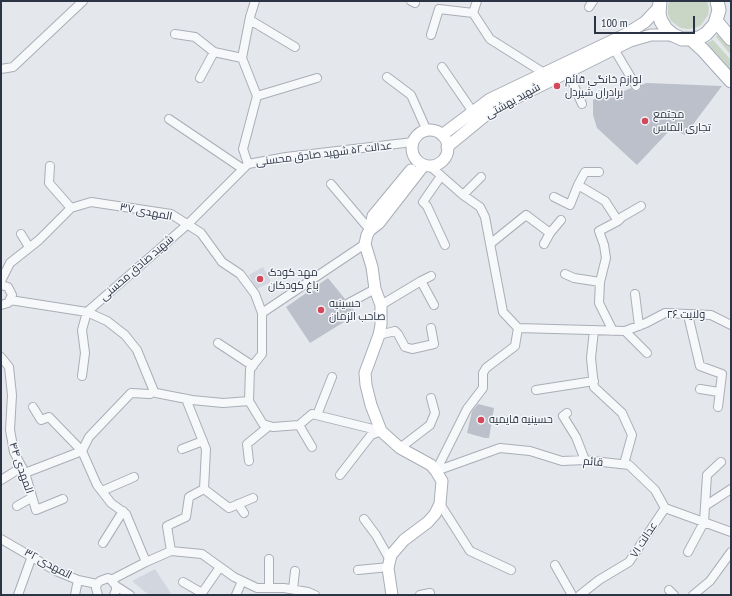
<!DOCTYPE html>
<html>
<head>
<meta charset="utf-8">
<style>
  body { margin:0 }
  #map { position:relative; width:732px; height:596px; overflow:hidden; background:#e4e7ec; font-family:"PT Sans Narrow",sans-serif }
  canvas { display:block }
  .frame { position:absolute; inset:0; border:2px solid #2b3445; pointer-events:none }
  .scale { position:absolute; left:594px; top:16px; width:101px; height:18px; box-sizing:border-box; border:2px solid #2b3445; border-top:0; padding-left:5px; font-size:12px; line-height:14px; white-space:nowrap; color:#2b3445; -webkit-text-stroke:3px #f4f6f9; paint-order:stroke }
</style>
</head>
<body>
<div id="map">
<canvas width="732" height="596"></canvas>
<div class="frame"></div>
<div class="scale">100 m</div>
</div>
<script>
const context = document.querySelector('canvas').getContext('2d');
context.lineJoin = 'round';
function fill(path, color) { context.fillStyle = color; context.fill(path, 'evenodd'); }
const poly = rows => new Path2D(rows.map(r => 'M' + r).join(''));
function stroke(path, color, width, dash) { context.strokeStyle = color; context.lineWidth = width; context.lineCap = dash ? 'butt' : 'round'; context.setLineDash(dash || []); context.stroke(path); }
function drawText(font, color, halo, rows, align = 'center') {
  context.font = font + ' "PT Sans Narrow",Cairo,sans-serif'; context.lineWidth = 3; context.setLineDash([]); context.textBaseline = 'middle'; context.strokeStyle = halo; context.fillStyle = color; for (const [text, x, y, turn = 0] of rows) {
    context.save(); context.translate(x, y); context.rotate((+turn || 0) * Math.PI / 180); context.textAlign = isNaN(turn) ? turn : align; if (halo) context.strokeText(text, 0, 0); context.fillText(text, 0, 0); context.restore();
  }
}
fill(poly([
  [263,267,271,282,257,289,249,275],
  [155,569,172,595,149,595,132,581]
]), '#d2d6de');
fill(poly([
  [670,1,707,1,709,8,708,15,701,25,695,28,688,29,681,28,671,21,668,14,668,5],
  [719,32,731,45,731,55,716,37],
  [713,40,731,60,731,71,707,43]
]), '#c9d6c5');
fill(poly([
  [647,83,722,86,685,135,671,129,637,165,597,128,593,115,593,100,604,95,606,99,631,88,634,91,638,91,641,88,641,85],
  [328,278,345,299,342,301,342,307,346,309,352,308,357,314,310,343,286,307],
  [478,404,494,408,489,438,485,438,467,433,472,411]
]), '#bbc0ca');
const street = poly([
  [411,1,415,3],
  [589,7,593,1],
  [473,13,490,39,544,73],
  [473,13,477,1],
  [250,20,295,47],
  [175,34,195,37,214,52,242,58],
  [431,35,439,9,473,13],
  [614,49,636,86],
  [442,67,473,112],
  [1,69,13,67,83,1],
  [568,72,582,104],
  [387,77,411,95,427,131],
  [200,78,214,52],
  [257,96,317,78],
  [169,119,243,169],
  [248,164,243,149,257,96,242,58,250,17,255,1],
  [50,166,49,183,71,208],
  [430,166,463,195,480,207,485,217,503,312,518,328],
  [599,172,585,172,578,185,605,201,618,221,599,231,604,245,606,258,600,282,599,303,613,331],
  [441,176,423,202,427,206,445,245],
  [331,184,370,230],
  [463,195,481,177],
  [554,197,570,205,578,185],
  [618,221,622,217,641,206],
  [21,234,29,247],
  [490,244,526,215,550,233,561,220],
  [544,244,550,233],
  [565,274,574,278,600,282],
  [1,281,10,263,39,240,71,208,91,202,171,214,201,233,222,262,240,274,255,294,262,313,262,354,250,369,249,401,263,424,273,427,299,425,312,414,381,431],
  [421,281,434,305],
  [1,285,8,287,12,295,8,303,1,305],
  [635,294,639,326],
  [10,300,87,312,107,321,125,335,137,350,153,389],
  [347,304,375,289],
  [381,305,421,281,431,276],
  [262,313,365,244],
  [688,315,700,366,722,374,718,407],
  [518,328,625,331,646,323,665,313,711,315,731,325],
  [594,330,591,358,594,387,622,413,632,435,624,464],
  [625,331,647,353],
  [379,335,395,331,398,334,405,347,412,349,434,344,431,328],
  [218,343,253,366],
  [1,357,9,367,12,395,10,430,14,452,25,473,36,510,63,499],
  [82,376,85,353,82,330,87,312,188,224,248,164,286,157,413,142],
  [700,389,719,392],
  [536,390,594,381],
  [156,393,192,400,223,403,249,401],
  [567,413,563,416,576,437,585,460],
  [317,415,332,377],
  [299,425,312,447],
  [400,448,430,425,435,413,431,398],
  [182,449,203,441],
  [249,461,247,444,269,426],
  [436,471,500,448,530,451,562,461,585,460,629,465,655,490,665,508,731,532],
  [436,471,467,409,483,388,483,373,486,368,515,346,518,328],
  [25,473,82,451,49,417,41,420,33,407],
  [340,475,371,435,381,431],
  [1,480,22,467],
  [204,489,229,508,253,498],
  [102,491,134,477],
  [238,504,244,513],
  [440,504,470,551,511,570],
  [17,506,31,498],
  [705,506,731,489],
  [364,519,376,535,390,560],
  [1,539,56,571,78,580,97,584],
  [103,543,123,511],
  [171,551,167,526,186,517,189,497,204,489,206,449,186,399],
  [688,552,704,522,707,475,721,462],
  [146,562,126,514,111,503,97,485,82,451,89,437,131,393,150,394],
  [555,565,572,595],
  [358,570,389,567],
  [111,580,146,562,171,551,202,554,234,577,257,588,284,588,308,592,315,595],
  [183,582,202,593,220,567],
  [116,586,130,595],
  [269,588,269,559],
  [293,589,295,571],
  [669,590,674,595],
  [18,595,32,556],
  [75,595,78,580],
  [98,595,96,588,97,584,100,581,108,578,111,580,116,586,116,590,114,595],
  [236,595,242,581],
  [420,595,430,593],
  [580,595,599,580,629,562,665,508],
  [693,595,710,581,731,552]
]);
const secondary = poly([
  '412 148a18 18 0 1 1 36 0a18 18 0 1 1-36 0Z',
  [442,135,490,99,626,34,645,22,659,7],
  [447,147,492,110,630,41,651,35,673,35],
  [370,230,373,216,411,170],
  [392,595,388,568,391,555,404,540,428,522,435,514,440,504,442,481,436,471,431,465,400,448,381,431,371,405,366,385,365,373,379,335,381,325,381,305,375,289,372,267,365,244,367,235,370,230,379,223,424,165]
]);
const primary = poly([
  [660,1,659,14,661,21,666,29,673,35,682,39,691,39,699,38,706,34,715,24,719,10,717,1],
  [716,21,731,39],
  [691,39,703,50,731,81]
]);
stroke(street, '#a9aeb7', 10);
stroke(secondary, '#a9aeb7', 13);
stroke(primary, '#a3abb8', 15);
stroke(street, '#f7f8fa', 8);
stroke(secondary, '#fff', 11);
stroke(primary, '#fff', 13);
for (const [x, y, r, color] of [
  [557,86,4,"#d1495b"],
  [645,121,4,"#d1495b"],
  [260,279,4,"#d1495b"],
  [321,310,4,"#d1495b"],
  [481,420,4,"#d1495b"]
]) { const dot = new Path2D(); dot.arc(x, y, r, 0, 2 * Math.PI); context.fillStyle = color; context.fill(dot); stroke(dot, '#f4f6f9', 1.5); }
drawText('11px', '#2b3445', '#f4f6f9', [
  ["لوازم خانگی قائم",565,80],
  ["برادران شیردل",565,93],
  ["مجتمع",653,115],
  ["تجاری الماس",653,128],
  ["مهد کودک",268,273],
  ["باغ کودکان",268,286],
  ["حسینیه",329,304],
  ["صاحب الزمان",329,317],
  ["حسینیه قایمیه",489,420]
], 'left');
drawText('11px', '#2b3445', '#f4f6f9', [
  ["شهید بهشتی",513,101,-29],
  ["عدالت ۵۲ شهید صادق محسنی",324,154,-7],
  ["المهدی ۳۷",146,212,11],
  ["شهید صادق محسنی",137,268,-41],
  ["ولایت ۲۶",686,315],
  ["قائم",593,462,4],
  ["المهدی ۴۴",21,468,71],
  ["عدالت ۷۱",644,540,-57],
  ["المهدی ۳۲",48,564,28]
]);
</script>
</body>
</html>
